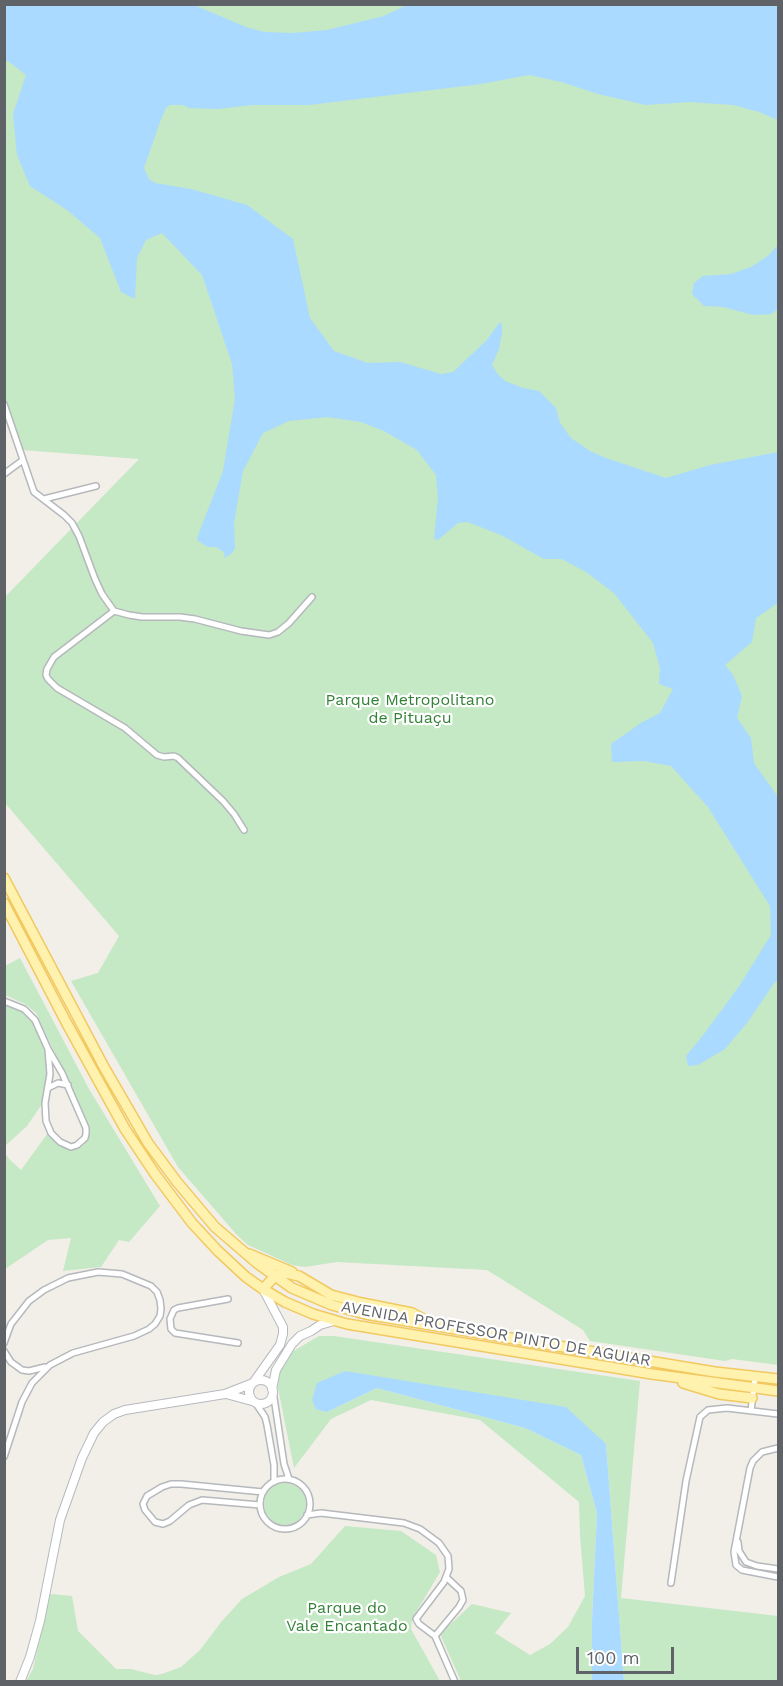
<!DOCTYPE html>
<html>
<head>
<meta charset="utf-8">
<style>
  body { margin:0 }
  #map { position:relative; width:783px; height:1686px; overflow:hidden; background:#f1efe8; font-family:"Work Sans",sans-serif }
  canvas { display:block }
  .frame { position:absolute; inset:0; border:6px solid #5f6368; pointer-events:none }
  .scale { position:absolute; left:576px; top:1647px; width:98px; height:27px; box-sizing:border-box; border:3px solid #5f6368; border-top:0; padding-left:8px; font-size:18px; line-height:21px; white-space:nowrap; color:#5f6368; -webkit-text-stroke:4px #fff; paint-order:stroke }
</style>
</head>
<body>
<div id="map">
<canvas width="783" height="1686"></canvas>
<div class="frame"></div>
<div class="scale">100 m</div>
</div>
<script>
const context = document.querySelector('canvas').getContext('2d');
context.lineJoin = 'round';
function fill(path, color) { context.fillStyle = color; context.fill(path, 'evenodd'); }
const poly = rows => new Path2D(rows.map(r => 'M' + r).join(''));
function stroke(path, color, width, dash) { context.strokeStyle = color; context.lineWidth = width; context.lineCap = dash ? 'butt' : 'round'; context.setLineDash(dash || []); context.stroke(path); }
function drawText(font, color, halo, rows, align = 'center') {
  context.font = font + ' "Work Sans",sans-serif'; context.lineWidth = 4.5; context.setLineDash([]); context.textBaseline = 'middle'; context.strokeStyle = halo; context.fillStyle = color; for (const [text, x, y, turn = 0] of rows) {
    context.save(); context.translate(x, y); context.rotate((+turn || 0) * Math.PI / 180); context.textAlign = isNaN(turn) ? turn : align; if (halo) context.strokeText(text, 0, 0); context.fillText(text, 0, 0); context.restore();
  }
}
fill(poly([
  [5,5,778,5,778,1365,732,1359,725,1361,590,1341,583,1330,487,1270,337,1262,305,1267,292,1265,248,1245,237,1235,178,1167,71,981,98,973,119,936,5,803,4,598,139,459,22,450,5,398],
  [20,958,89,1089,160,1206,129,1242,119,1240,101,1267,63,1271,71,1238,48,1240,5,1269,4,1151,9,1159,21,1170,48,1133,75,1147,83,1145,90,1132,88,1123,36,1013,25,1004,5,995,5,966],
  [4,1006,13,1006,31,1017,53,1072,42,1104,27,1126,5,1146],
  [319,1336,334,1336,640,1381,621,1598,778,1616,778,1681,624,1681,606,1444,344,1371,327,1412,377,1388,525,1428,581,1455,597,1513,592,1621,592,1681,461,1681,440,1634,472,1604,511,1613,495,1633,530,1655,550,1644,568,1627,585,1596,580,1535,579,1502,480,1420,371,1400,331,1419,294,1468,278,1388,278,1375,292,1352],
  '264 1504a21 21 0 1 1 42 0a21 21 0 1 1-42 0Z',
  [345,1526,401,1531,436,1555,440,1572,412,1619,411,1629,440,1681,26,1681,33,1669,50,1594,72,1596,78,1631,116,1669,131,1669,155,1675,162,1674,181,1667,200,1650,222,1621,242,1599,279,1577,311,1564]
]), '#c5e8c5');
fill(poly([
  [5,4,194,5,246,27,264,32,293,33,327,30,384,16,407,5,778,5,778,120,759,112,733,105,690,102,646,105,598,94,561,82,529,75,481,84,309,105,253,105,217,109,189,108,183,105,170,105,166,108,160,122,144,168,149,179,155,183,191,189,247,205,293,239,310,318,334,351,368,363,400,362,441,374,453,372,486,341,500,322,502,325,502,333,499,349,492,365,497,373,505,381,523,388,539,391,556,408,560,423,571,438,590,451,606,458,666,478,710,465,778,452,778,603,756,618,752,642,725,665,733,675,742,696,737,718,751,738,754,763,778,797,778,980,775,982,747,1023,725,1049,698,1065,688,1066,686,1056,704,1034,740,985,771,935,770,906,708,807,671,766,644,761,612,762,611,744,641,723,660,713,673,689,659,684,660,668,653,643,614,593,586,572,562,559,544,559,503,536,468,522,458,523,438,540,434,539,438,497,436,475,417,450,384,431,361,422,327,417,289,421,263,433,243,471,234,523,235,548,232,553,225,558,224,552,216,547,208,547,198,541,197,538,223,471,235,399,232,364,202,275,162,233,146,240,137,258,135,299,121,292,100,238,67,210,30,186,17,155,13,114,26,75,8,61,5,61],
  [778,245,778,309,771,314,753,315,723,307,704,306,692,294,694,283,703,276,731,274,751,267,769,255],
  [345,1371,566,1407,606,1444,624,1681,592,1681,592,1621,597,1513,581,1455,525,1428,377,1388,327,1412,316,1409,312,1400,317,1383]
]), '#aadaff');
const street = poly([
  [4,404,34,492,64,515,72,523,79,536,95,579,102,594,114,611,129,615,142,617,180,617,195,619,241,631,269,635,278,632,289,623,312,597],
  [4,474,23,460],
  [44,499,96,486],
  [114,611,54,657,47,669,46,675,48,679,57,688,125,728,157,755,164,757,174,756,178,758,223,801,234,814,244,830],
  [4,1001,24,1009,35,1020,48,1049,62,1073,86,1128,86,1134,85,1138,77,1145,71,1147,60,1142,51,1133,46,1121,45,1103,50,1074,48,1049],
  [48,1088,58,1083,68,1085],
  [228,1299,178,1308,174,1310,170,1319,171,1329,175,1333,238,1343],
  [4,1343,11,1324,29,1301,44,1290,68,1278,98,1272,122,1274,151,1286,157,1292,160,1300,161,1309,160,1316,155,1324,149,1329,134,1336,73,1353,50,1365,32,1383,22,1402,4,1457],
  [4,1351,11,1362,22,1370,29,1371,45,1367],
  [273,1391,284,1464,289,1479],
  [255,1402,265,1417,267,1425,274,1465,274,1482],
  [751,1411,755,1377],
  [778,1448,762,1452,753,1461,750,1468,734,1552,736,1565,742,1570,778,1577],
  '260 1504a25 25 0 1 1 50 0a25 25 0 1 1-50 0Z',
  [260,1505,202,1500,189,1505,170,1521,163,1524,155,1522,145,1510,143,1504,147,1496,162,1487,171,1484,181,1484,263,1492],
  [307,1515,321,1513,404,1523,420,1529,439,1543,448,1556,449,1569,444,1582,416,1619,419,1624,435,1636,455,1682],
  [738,1542,739,1551,746,1562,757,1566,778,1569],
  [671,1583,686,1481,700,1417,708,1410,727,1408,778,1414],
  [435,1636,459,1607,463,1600,461,1591,446,1577]
]);
const secondary = poly([
  '249 1392a12 12 0 1 1 24 0a12 12 0 1 1-24 0Z',
  [253,1383,280,1345,283,1334,283,1327,263,1289],
  [272,1389,276,1370,292,1344,300,1336,311,1331,320,1325,334,1321],
  [226,1394,252,1401],
  [20,1682,30,1657,40,1621,60,1520,82,1458,94,1433,103,1422,114,1414,125,1410,225,1394,253,1383]
]);
const primary = poly([
  [4,878,104,1067,148,1143,177,1182,215,1227,257,1263,292,1288,332,1305,365,1314,715,1372,778,1379],
  [4,903,66,1022,125,1129,155,1174,192,1223,218,1251,246,1277,263,1289,285,1302,313,1314,347,1324,652,1374,778,1391],
  [249,1254,292,1272],
  [263,1289,275,1276,284,1273,290,1274,299,1276,331,1295,362,1303,412,1313,429,1322],
  [683,1383,719,1394,752,1398]
]);
stroke(street, '#b5b8bc', 8);
stroke(secondary, '#b6babf', 10);
stroke(primary, '#f2c960', 12);
stroke(street, '#fff', 5);
stroke(secondary, '#fff', 8);
stroke(primary, '#fff2af', 9);
drawText('16px', '#348238', '#fff', [
  ["Parque Metropolitano",410,700],
  ["de Pituaçu",410,718],
  ["Parque do",347,1608],
  ["Vale Encantado",347,1626]
]);
drawText('16px', '#5f6368', '#fff', [
  ["AVENIDA PROFESSOR PINTO DE AGUIAR",496,1334,10]
]);
</script>
</body>
</html>
